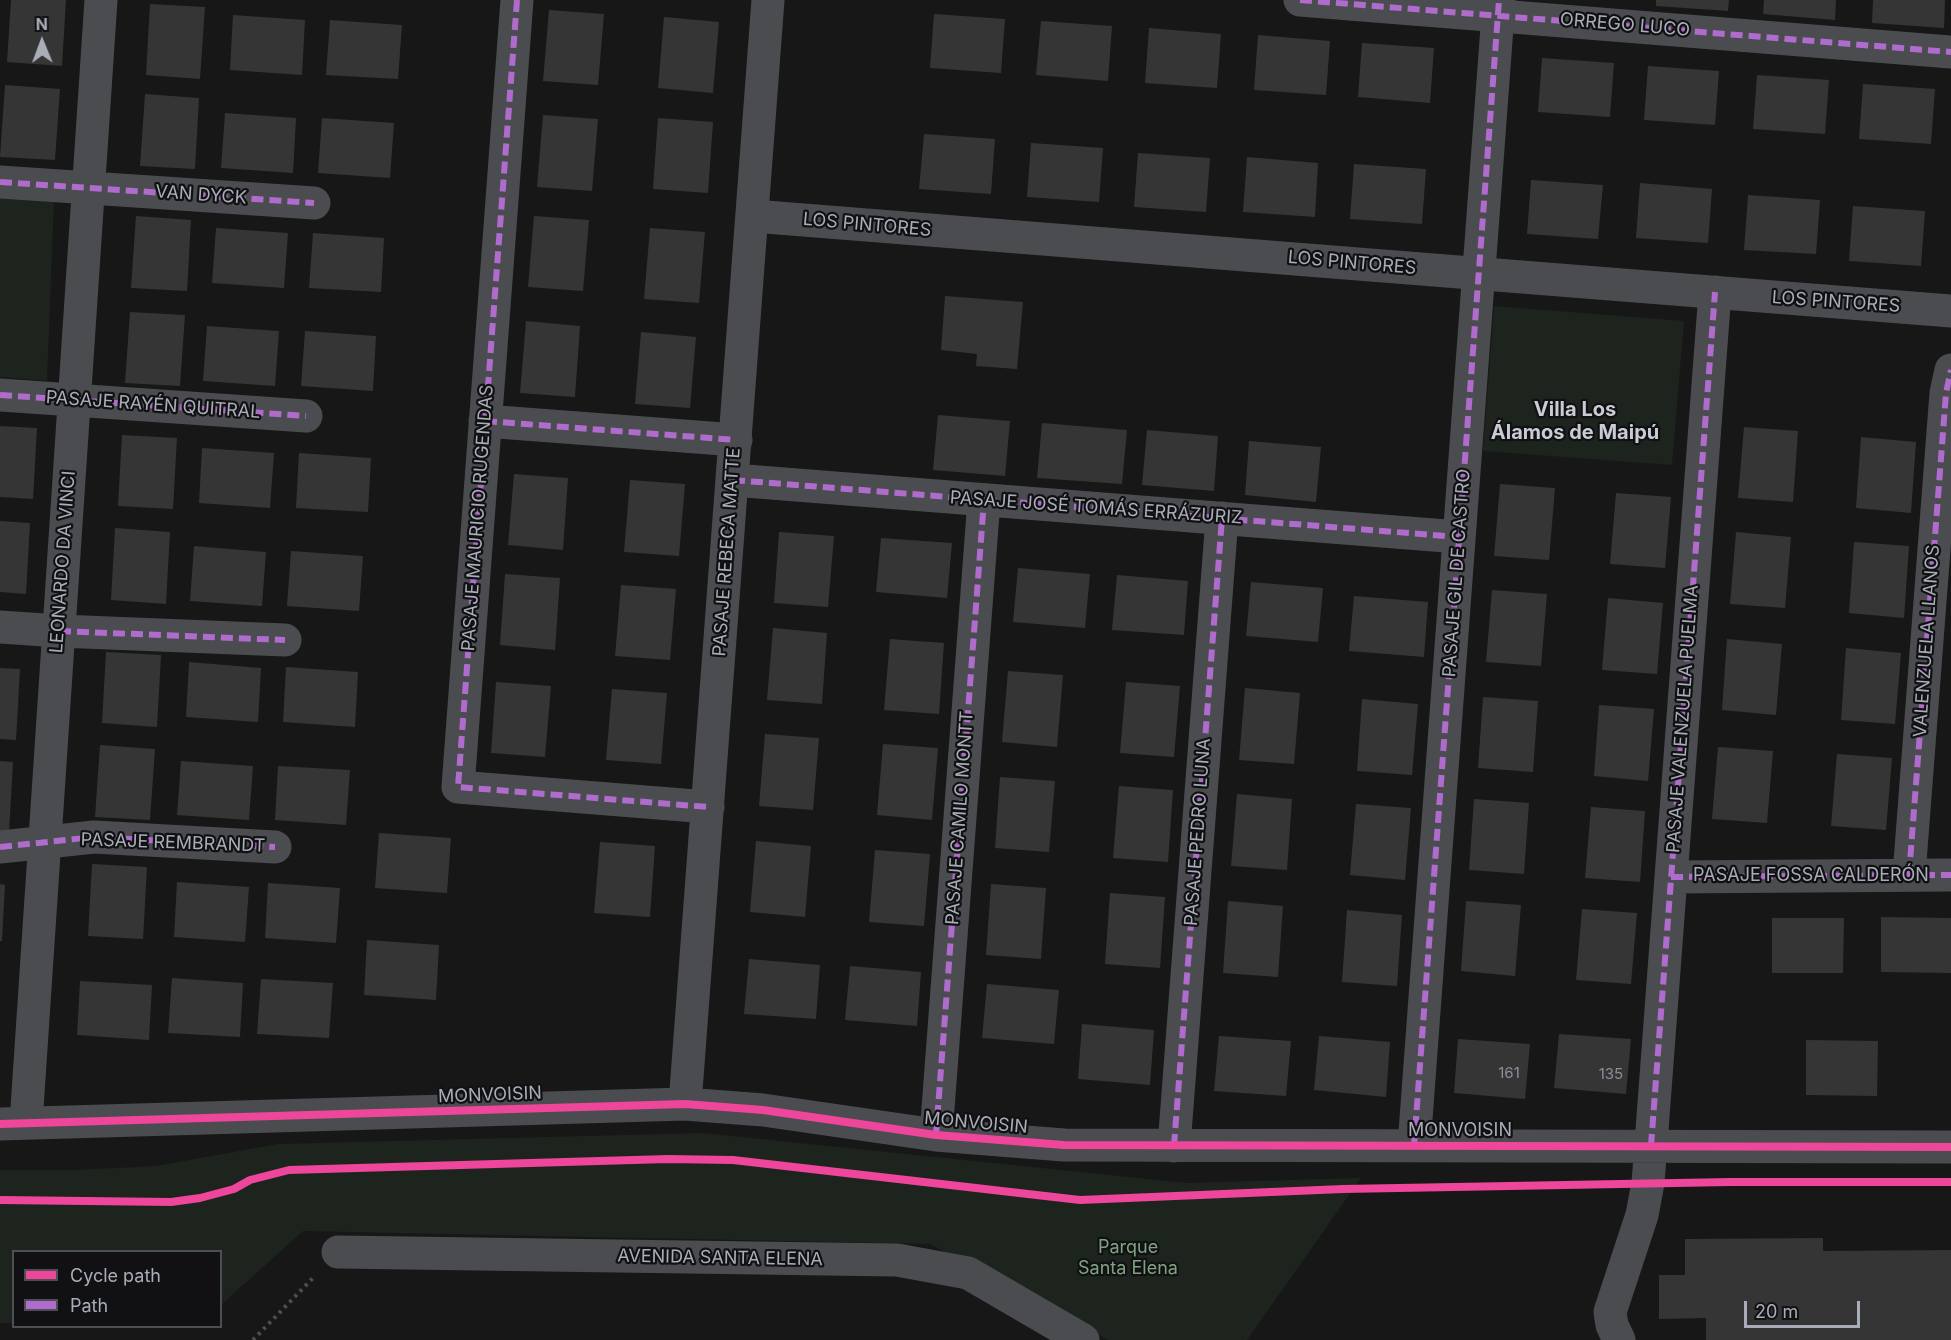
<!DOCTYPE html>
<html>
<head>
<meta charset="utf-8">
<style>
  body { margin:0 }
  #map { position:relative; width:1951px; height:1340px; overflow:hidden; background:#171717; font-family:Inter,sans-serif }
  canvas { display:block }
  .legend { position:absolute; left:12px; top:1250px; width:210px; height:78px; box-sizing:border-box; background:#111113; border:2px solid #4d4f55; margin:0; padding:8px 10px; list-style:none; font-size:18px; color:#a8adb8 }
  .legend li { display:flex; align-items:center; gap:12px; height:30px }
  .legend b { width:30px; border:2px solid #4d4f55 }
  .north { position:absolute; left:12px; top:12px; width:60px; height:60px; -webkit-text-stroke:4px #111113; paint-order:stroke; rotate:359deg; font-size:16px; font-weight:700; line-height:24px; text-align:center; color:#a8adb8 }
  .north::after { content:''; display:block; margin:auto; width:21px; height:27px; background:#a8adb8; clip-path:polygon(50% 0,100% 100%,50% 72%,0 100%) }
  .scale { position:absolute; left:1744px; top:1301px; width:116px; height:27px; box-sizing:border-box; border:3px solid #a8adb8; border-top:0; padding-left:8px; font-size:18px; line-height:21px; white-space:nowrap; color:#a8adb8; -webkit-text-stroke:4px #111113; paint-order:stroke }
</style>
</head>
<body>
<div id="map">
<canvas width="1951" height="1340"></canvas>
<ul class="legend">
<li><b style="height:8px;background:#ed469a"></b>Cycle path</li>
<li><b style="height:8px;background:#b06ccc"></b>Path</li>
</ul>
<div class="north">N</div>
<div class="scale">20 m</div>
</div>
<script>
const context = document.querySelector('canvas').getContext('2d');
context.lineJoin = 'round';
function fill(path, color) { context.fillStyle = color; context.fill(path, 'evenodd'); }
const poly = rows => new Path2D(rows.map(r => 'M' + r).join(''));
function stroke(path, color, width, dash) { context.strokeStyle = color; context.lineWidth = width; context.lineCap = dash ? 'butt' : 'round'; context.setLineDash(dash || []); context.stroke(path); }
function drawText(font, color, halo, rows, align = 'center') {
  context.font = font + ' Inter,sans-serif'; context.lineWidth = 4.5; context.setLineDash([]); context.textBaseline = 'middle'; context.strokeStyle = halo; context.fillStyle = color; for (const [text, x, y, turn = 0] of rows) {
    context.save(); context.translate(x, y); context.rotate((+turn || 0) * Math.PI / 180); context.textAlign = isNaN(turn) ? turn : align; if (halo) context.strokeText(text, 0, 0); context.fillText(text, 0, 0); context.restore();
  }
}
fill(poly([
  [0,198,54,200,47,381,0,377],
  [1494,306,1684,321,1672,465,1483,451],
  [703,1133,1187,1183,1361,1178,1247,1340,1108,1340,930,1244,303,1231,221,1305,220,1252,14,1252,13,1323,0,1323,0,1170,76,1170,156,1166,278,1144]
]), '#1d241e');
fill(poly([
  [11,0,66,0,62,66,7,62],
  [1656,0,1729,0,1728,11,1656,6],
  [1764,0,1836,0,1835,20,1763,14],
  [1873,0,1945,0,1944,28,1872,23],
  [150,4,205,7,200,79,146,75],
  [549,10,604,14,598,85,543,81],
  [934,14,1005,19,1001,73,930,68],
  [233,15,305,20,302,75,230,70],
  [664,17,719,22,713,93,658,88],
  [330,20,402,25,398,79,326,75],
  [1041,21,1112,26,1108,81,1036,75],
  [1149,28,1221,34,1217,88,1145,83],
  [1258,35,1330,41,1326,95,1254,90],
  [1362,43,1434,48,1430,103,1358,97],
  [1542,58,1614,63,1610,117,1538,112],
  [1648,66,1719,71,1715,125,1644,120],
  [1757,75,1829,80,1825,134,1753,129],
  [1863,84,1935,89,1931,144,1859,139],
  [5,85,60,89,55,160,0,157],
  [145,94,199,98,195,169,140,166],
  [225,113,296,118,293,173,221,168],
  [543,115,598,119,592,191,537,187],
  [322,118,394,123,390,178,318,173],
  [658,118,713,122,708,193,653,189],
  [924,134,995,139,991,194,919,189],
  [1031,143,1103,148,1099,202,1027,197],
  [1138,153,1210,158,1206,212,1134,207],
  [1247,157,1318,163,1315,217,1243,212],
  [1354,164,1426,169,1422,224,1350,219],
  [1531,180,1603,185,1598,239,1527,234],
  [1640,183,1712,189,1708,243,1636,238],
  [1748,195,1820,200,1816,254,1744,250],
  [1853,206,1925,211,1921,266,1849,261],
  [136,216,191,220,187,291,131,288],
  [534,216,589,220,583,291,528,287],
  [216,228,288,233,284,288,212,283],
  [650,228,705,232,699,303,644,299],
  [313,233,384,238,381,292,309,288],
  [945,296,1023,302,1017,369,976,366,977,354,941,350],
  [130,312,185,315,180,386,125,383],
  [526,321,580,326,575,397,520,393],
  [207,326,279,331,275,386,203,381],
  [305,331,376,336,373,391,301,386],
  [641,332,696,337,690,408,635,404],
  [938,415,1010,421,1005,476,933,470],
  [1042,423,1127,430,1122,484,1037,478],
  [0,426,37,428,33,499,0,497],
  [1744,427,1798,431,1793,502,1738,498],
  [1147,430,1218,436,1214,491,1142,485],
  [122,435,177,438,173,509,118,506],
  [1861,437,1916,442,1911,513,1856,508],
  [1249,441,1321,447,1316,502,1245,495],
  [202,448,274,453,270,508,199,503],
  [299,453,371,458,368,512,296,508],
  [514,474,568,478,563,550,508,545],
  [630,480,685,484,679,556,624,552],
  [1500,484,1555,488,1549,560,1494,556],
  [1616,493,1671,497,1665,568,1610,564],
  [0,521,30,523,26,594,0,592],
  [115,528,170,532,166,604,111,600],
  [779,532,834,536,828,607,774,603],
  [1736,532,1791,537,1785,608,1730,604],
  [881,538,952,543,947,598,876,592],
  [1854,542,1909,546,1904,618,1849,613],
  [194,546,266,552,262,606,190,601],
  [291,551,363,556,359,611,287,606],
  [1018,568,1090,574,1085,628,1013,622],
  [505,574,560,578,555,650,500,645],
  [1117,575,1188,581,1184,635,1112,630],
  [1251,582,1323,588,1318,642,1246,636],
  [621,585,676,589,670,660,615,656],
  [1492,590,1547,594,1541,666,1486,662],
  [1354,596,1428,602,1424,657,1349,651],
  [1608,598,1663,603,1657,674,1602,670],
  [773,628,827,633,822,704,767,700],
  [890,639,944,643,939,714,884,710],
  [1727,639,1782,644,1776,715,1722,710],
  [1846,648,1901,653,1895,724,1841,720],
  [106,652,161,655,157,727,102,723],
  [189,662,261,668,258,722,186,717],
  [286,667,358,672,355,727,283,722],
  [0,668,20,669,16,740,0,739],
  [1008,671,1063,675,1057,747,1002,742],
  [496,682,551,686,545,757,491,753],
  [1126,682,1180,686,1174,757,1120,753],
  [1245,688,1300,693,1294,764,1239,760],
  [612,689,667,693,661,764,606,760],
  [1483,697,1538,701,1533,772,1478,768],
  [1362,699,1418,704,1412,775,1357,771],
  [1599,705,1654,709,1648,781,1594,776],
  [765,734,819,738,813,810,759,806],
  [883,744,938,748,932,820,877,815],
  [100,745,155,749,150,820,95,817],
  [1718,747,1773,751,1767,823,1712,819],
  [1837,754,1892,758,1886,830,1831,826],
  [0,761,13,762,9,834,0,833],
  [181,761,253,766,249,820,177,815],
  [278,766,350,770,346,825,275,820],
  [1000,777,1055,781,1049,852,995,848],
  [1119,786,1173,790,1168,862,1113,858],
  [1237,794,1292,799,1287,870,1231,866],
  [1474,799,1529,803,1524,874,1469,870],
  [1356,804,1411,808,1405,880,1350,875],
  [1591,807,1645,811,1640,882,1585,878],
  [379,833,451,838,447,893,375,888],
  [756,841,811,846,805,917,750,912],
  [600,842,655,846,650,917,594,913],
  [875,850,930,854,924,926,869,922],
  [92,864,147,867,143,939,88,936],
  [177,882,249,887,245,942,174,937],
  [268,883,340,888,336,943,265,938],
  [0,884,5,885,2,941,0,941],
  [991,884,1046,888,1041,959,986,955],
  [1110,893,1165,897,1160,968,1105,964],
  [1228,901,1283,906,1278,977,1223,973],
  [1466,901,1521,905,1515,976,1461,971],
  [1582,909,1637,913,1631,984,1576,980],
  [1347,910,1402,915,1397,986,1342,982],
  [1881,917,1951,918,1951,973,1881,972],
  [1772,918,1844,918,1843,973,1772,973],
  [367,940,439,945,436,1000,364,995],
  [749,959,820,965,816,1019,744,1014],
  [850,966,921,972,917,1026,845,1020],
  [172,978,243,983,240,1037,168,1033],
  [261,979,333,983,329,1038,257,1034],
  [80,981,152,985,149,1040,77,1035],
  [987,984,1059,990,1054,1044,982,1038],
  [1082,1024,1154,1030,1150,1085,1078,1079],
  [1559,1034,1631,1039,1626,1094,1554,1088],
  [1219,1036,1291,1041,1286,1096,1214,1091],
  [1319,1036,1390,1042,1386,1097,1314,1090],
  [1458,1039,1530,1044,1525,1099,1454,1093],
  [1806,1040,1878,1041,1877,1096,1806,1095],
  [1823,1238,1823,1251,1951,1250,1951,1340,1706,1340,1706,1318,1659,1319,1659,1275,1685,1275,1685,1239]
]), '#353536');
stroke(poly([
  [253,1340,313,1278]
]), '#4d4e52', 4, [3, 4.5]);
stroke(poly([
  [517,0,458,787,708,807],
  [1300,0,1951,52],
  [0,182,314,203],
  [753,216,1951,311],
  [0,395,306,416],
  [485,421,736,440],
  [733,480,1459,537],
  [0,627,59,631,285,640],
  [0,847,94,837,275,847],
  [1909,875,1946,393,1951,370],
  [1671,877,1951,875],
  [685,1104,768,0],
  [26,1123,101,0],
  [0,1124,685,1104,763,1110,936,1135,1064,1145,1951,1147],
  [936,1135,984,500],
  [1174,1146,1222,518],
  [1414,1146,1499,0],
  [338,1252,897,1260,968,1273,1083,1340],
  [1619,1340,1612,1325,1610,1312,1642,1215,1648,1183,1715,292]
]), '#4b4c50', 33);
stroke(poly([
  [517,0,458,787,708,807],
  [1300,0,1951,52],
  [0,182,314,203],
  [0,395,306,416],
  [485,421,736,440],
  [733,480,1459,537],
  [59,631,285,640],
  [0,847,94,837,275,847],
  [1909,875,1946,393,1951,370],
  [1671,877,1951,875],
  [936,1135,984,500],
  [1174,1146,1222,518],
  [1414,1146,1499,0],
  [1651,1146,1715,292]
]), '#b06ccc', 6, [12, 6]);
stroke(poly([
  [0,1124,685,1104,763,1110,936,1135,1064,1145,1951,1147],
  [0,1200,171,1202,200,1198,234,1189,250,1180,289,1170,668,1159,733,1160,1080,1200,1343,1189,1731,1182,1951,1182]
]), '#ed469a', 8);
drawText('15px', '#8b8f98', null, [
  ["161",1509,1073],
  ["135",1611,1074]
]);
drawText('18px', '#a8adb8', '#111113', [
  ["ORREGO LUCO",1625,25,5],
  ["VAN DYCK",201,195,4],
  ["LOS PINTORES",867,225,5],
  ["LOS PINTORES",1352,263,5],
  ["LOS PINTORES",1836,302,4],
  ["PASAJE RAYÉN QUITRAL",153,405,4],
  ["PASAJE JOSÉ TOMÁS ERRÁZURIZ",1096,508,4],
  ["PASAJE MAURICIO RUGENDAS",478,518,-86],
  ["PASAJE REBECA MATTE",727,552,-86],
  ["LEONARDO DA VINCI",63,562,-86],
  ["PASAJE GIL DE CASTRO",1457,573,-86],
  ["VALENZUELA LLANOS",1927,641,-86],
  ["PASAJE VALENZUELA PUELMA",1683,719,-86],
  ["PASAJE CAMILO MONTT",960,818,-86],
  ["PASAJE PEDRO LUNA",1198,832,-86],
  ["PASAJE REMBRANDT",173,843,2],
  ["PASAJE FOSSA CALDERÓN",1811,876],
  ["MONVOISIN",490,1095,-2],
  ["MONVOISIN",976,1123,5],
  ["MONVOISIN",1460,1131],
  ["AVENIDA SANTA ELENA",720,1258,1]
]);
drawText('18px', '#7fa381', '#111113', [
  ["Parque",1128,1248],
  ["Santa Elena",1128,1269]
]);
drawText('bold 20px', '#c9ccd4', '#111113', [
  ["Villa Los",1575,410],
  ["Álamos de Maipú",1575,433]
]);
</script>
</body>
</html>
